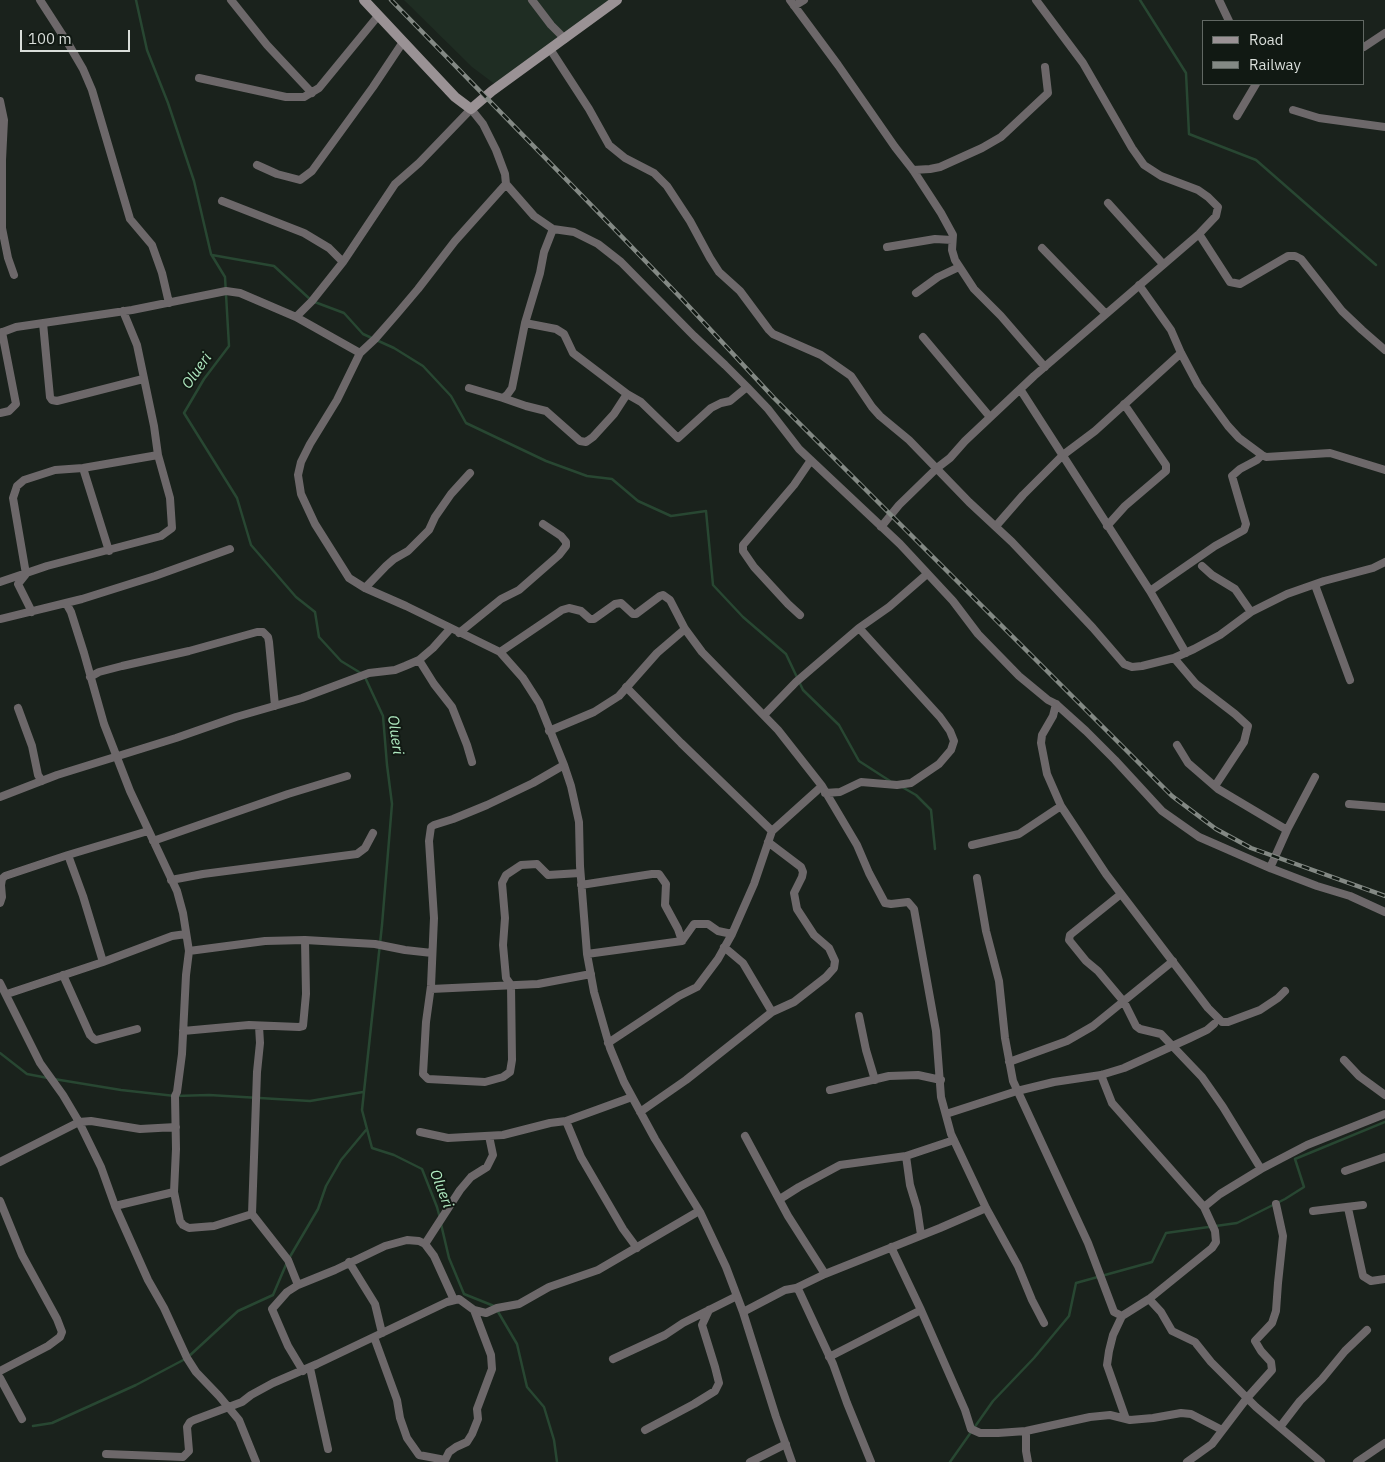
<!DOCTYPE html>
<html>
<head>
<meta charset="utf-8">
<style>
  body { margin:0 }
  #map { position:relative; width:1385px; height:1462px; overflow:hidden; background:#1a221c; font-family:"IBM Plex Sans",sans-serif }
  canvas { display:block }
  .legend { position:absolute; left:1202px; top:20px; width:162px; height:65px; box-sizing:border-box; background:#111913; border:1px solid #616863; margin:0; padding:6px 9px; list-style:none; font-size:15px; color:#d9deda }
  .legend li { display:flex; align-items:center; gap:10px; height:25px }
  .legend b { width:25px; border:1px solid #616863 }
  .scale { position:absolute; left:20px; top:30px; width:110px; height:22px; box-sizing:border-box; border:2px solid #d9deda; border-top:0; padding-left:6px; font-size:15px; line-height:18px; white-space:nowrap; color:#d9deda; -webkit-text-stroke:4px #111913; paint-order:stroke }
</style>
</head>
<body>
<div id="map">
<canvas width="1385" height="1462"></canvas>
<ul class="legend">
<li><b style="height:6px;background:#9a9295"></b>Road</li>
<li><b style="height:6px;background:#838984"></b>Railway</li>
</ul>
<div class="scale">100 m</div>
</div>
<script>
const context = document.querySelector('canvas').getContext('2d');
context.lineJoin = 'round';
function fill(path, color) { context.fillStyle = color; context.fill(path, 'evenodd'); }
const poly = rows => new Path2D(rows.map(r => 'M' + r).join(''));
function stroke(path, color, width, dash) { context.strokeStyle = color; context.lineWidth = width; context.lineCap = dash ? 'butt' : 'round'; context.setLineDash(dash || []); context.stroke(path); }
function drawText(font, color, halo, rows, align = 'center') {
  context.font = font + ' "IBM Plex Sans",sans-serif'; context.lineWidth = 4; context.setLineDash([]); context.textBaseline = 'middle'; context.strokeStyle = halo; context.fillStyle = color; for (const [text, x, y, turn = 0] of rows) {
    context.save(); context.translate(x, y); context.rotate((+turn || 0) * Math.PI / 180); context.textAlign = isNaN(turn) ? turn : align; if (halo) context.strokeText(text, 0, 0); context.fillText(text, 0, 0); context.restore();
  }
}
fill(poly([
  [404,0,616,0,496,85,472,67]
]), '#1f2d23');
stroke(poly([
  [136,0,147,50,168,103,194,181,211,254,225,277,229,346,204,379,184,413,237,498,251,545,296,597,315,612,319,637,341,661,364,675,383,716,387,765,392,804,382,925,362,1110,372,1148,394,1155,422,1169,437,1207,440,1218],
  [1140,0,1186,73,1189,134,1256,160,1376,265],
  [212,255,274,266,312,301,344,313,363,334,394,348,423,366,451,396,466,423,546,461,587,476,612,479,638,501,671,516,706,511,713,585,743,617,786,654,803,690,839,725,859,761,890,781],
  [902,787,916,795,931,810,935,849],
  [0,1053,27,1074,48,1078],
  [54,1079,121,1090,175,1096,209,1095,310,1101,363,1092],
  [441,1224,449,1258,464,1294,494,1306],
  [497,1310,517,1344,527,1387,544,1407,554,1440,557,1462],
  [33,1426,52,1423,136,1385,187,1358,238,1311,273,1295,288,1260,318,1209,326,1186,341,1160,366,1130],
  [950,1462,993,1401,1034,1358,1069,1316,1076,1283,1152,1262,1166,1233,1237,1223,1285,1199,1304,1187,1295,1159,1385,1122]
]), '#284732', 2.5);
stroke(poly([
  [40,0,69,45,83,69,92,90,130,219,152,245,162,273,169,303],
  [231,0,267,45,312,93],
  [532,0,551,25,565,39],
  [790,0,838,65,895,147,913,170,941,213,953,235,952,250,955,260,974,289,1001,316,1045,367],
  [1219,0,1229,21],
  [794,6,804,0],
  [1364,47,1385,33],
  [550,49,589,109,609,145,625,158,654,173,667,186,690,221,710,258,719,272,740,291,769,330,773,334,821,355,851,376,872,407,880,416,909,440,969,502,1012,542,1093,628,1124,664,1132,667,1142,666,1174,658,1194,649,1220,635,1251,612,1287,594,1324,581,1373,568,1385,562],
  [199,78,286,97,304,97,319,88,378,16],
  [0,101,4,120,2,160,2,228,8,258,14,275],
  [1293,110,1319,118,1385,127],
  [1237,116,1256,84],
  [257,165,277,174,300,180,312,171,373,87,403,42],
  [913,170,930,169,940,167,982,148,1001,137,1048,93,1045,67],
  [506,184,455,241,418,289,396,315,375,339,360,353,337,400,310,444,301,462,298,475,301,494,315,524,349,578,365,588,406,606,500,652,523,678,539,703,564,765,571,786,579,822,580,866,587,954,594,992,610,1048,624,1082,655,1139,700,1212,726,1267,743,1312,776,1417,792,1462],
  [222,201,304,233,329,248,343,262],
  [1108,203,1163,264],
  [1199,234,1230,282,1240,284,1288,256,1295,256,1301,259,1342,311,1362,330,1385,350],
  [887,247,935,239,952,240],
  [1042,248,1106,314],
  [1139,285,1171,330,1181,353,1198,385,1228,426,1239,438,1262,455,1266,457,1330,453,1385,470],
  [916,293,938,277,959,267],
  [296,317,312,301,343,262,395,184,419,163,471,109,483,124,496,150,505,174,506,184,534,216,553,229,574,232,598,244,621,262,694,336,725,365,747,387,768,409,799,449,900,544,953,601,978,634,1019,676,1048,700,1056,704,1086,731,1115,760,1162,811,1199,837,1270,868,1317,886,1350,896,1385,912],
  [43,323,48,376,50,397,52,400,57,401,143,379],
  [525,323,556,329,564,334,573,353,627,394,641,402,678,438,711,408,721,403,730,401,747,387],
  [0,333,16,327,132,310,226,291,240,293,296,317,360,353],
  [923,337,990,417],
  [469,388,503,398,507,395,512,388,525,323,540,273,544,252,553,229],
  [1020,389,1150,591,1186,653],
  [503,398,526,406,546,411,580,441,586,442,593,437,614,414,627,394],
  [0,413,9,411,16,404,2,332],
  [83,468,109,551],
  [996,526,1023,495,1063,455,1095,431,1181,353],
  [1107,526,1125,506,1166,471,1166,465,1124,404],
  [881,527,899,505,937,468,950,458,965,441,1034,376,1199,234,1216,216,1218,207,1208,197,1198,190,1161,176,1144,165,1132,148,1083,63,1036,0],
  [1202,566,1212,575,1235,589,1251,612],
  [0,582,47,566,161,536,172,528,170,498,158,455,154,426,137,345,123,311],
  [1315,585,1350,680],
  [365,588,386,566,394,559,408,551,429,530,435,517,451,494,470,473],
  [1150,591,1215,546,1244,530,1246,524,1232,476,1240,469,1257,460,1262,455],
  [66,603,71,612,84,653,104,724,130,791,177,891,183,913,189,951,186,975,182,1054,177,1092,175,1096,176,1149,174,1192,180,1221,183,1225,189,1228,214,1226,252,1214],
  [32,612,18,584,26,574,13,498,17,486,24,480,55,470,83,468,158,455],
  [800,615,788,604,754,567,743,551,743,545,794,485,811,460],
  [0,619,82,599,155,576,230,549],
  [459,633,501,599,519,590,559,555,566,546,566,542,561,536,543,524],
  [500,652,562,610,569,608,581,611,590,619,594,619,615,604,621,603,633,614,636,614,660,596,663,595,670,600,685,629,702,652,778,730,822,786,857,845,869,873,885,903,891,904,908,902,914,909,936,1031,941,1097,951,1134,986,1208,1018,1266,1032,1300,1044,1323],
  [1174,658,1196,684,1235,714,1248,726,1244,742,1215,786],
  [419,660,434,684,452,707,467,745,472,762],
  [90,677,99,672,122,666,189,651,257,632,263,632,268,637,269,642,275,706],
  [626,687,681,743,772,831],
  [1056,704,1053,716,1042,735,1041,743,1047,774,1061,806,1106,874,1208,1008,1222,1022,1228,1022,1260,1010,1278,998,1285,991],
  [18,708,32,746,38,775,42,781],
  [764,715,796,682,859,628],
  [549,731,594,712,619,696,657,653,685,629],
  [1177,745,1188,763,1218,789,1287,830,1315,777],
  [564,765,533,783,487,805,453,819,434,825,431,827,429,841,434,918,431,986,426,1022,423,1074,428,1079,485,1082,503,1077,510,1072,512,1060,511,985,506,978,503,945,505,918,502,883,506,875,521,865,537,864,548,875,580,873],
  [825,793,840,792,861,782,897,785,911,783,939,764,951,750,954,741,950,731,940,717,859,628,889,607,927,574],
  [0,797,57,775,176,738,236,717,302,698,369,673,395,670,405,666,419,660,433,648,450,629],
  [1349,804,1385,807],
  [153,841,288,794,347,776],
  [972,845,1019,834,1061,806],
  [68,855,83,896,103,962],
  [1270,868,1287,830],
  [977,878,986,931,999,981,1005,1038,1013,1081,1088,1243,1114,1312,1122,1316],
  [171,880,203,874,357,854,365,848,373,833],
  [581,885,652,874,659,874,666,884,665,905,678,929,682,941],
  [1121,894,1070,935,1069,940,1086,961,1098,971,1124,1002,1136,1026,1140,1029,1161,1034,1202,1077,1223,1107,1261,1169],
  [0,903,2,897,1,885,2,879,5,876,68,855,148,831],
  [724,947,743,963,772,1012],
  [189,951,265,941,305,940,375,944,405,950,432,953],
  [587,954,682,941,694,924,708,924,718,931,732,934],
  [63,975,90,1035,94,1039,96,1040,137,1029],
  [0,983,40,1063,63,1095,79,1122,101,1167,115,1206,148,1280,164,1308,187,1358,196,1372,219,1396,239,1420,256,1462],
  [431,989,538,984,591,974],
  [7,994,103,962,172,936,186,934],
  [859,1016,866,1050,875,1080],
  [259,1026,260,1043,257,1072,252,1214,288,1260,298,1285],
  [183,1031,249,1025,299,1027,303,1026,306,994,305,940],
  [608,1043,679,996,697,987,718,959,732,934,754,884,772,831,822,786],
  [1344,1060,1359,1076,1385,1095],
  [1009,1062,1067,1041,1093,1026,1173,961],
  [1101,1075,1112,1103,1204,1207,1215,1231,1216,1242,1212,1248,1149,1299],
  [830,1090,889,1076,918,1075,941,1080],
  [640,1112,686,1080,772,1012,794,1002,826,977,834,968,835,961,829,948,814,935,797,909,794,893,802,877,803,872,801,867,768,842],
  [946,1114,1017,1091,1054,1082,1101,1075,1124,1068,1190,1038,1207,1030,1214,1024],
  [566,1121,581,1157,623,1229,637,1248],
  [420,1132,448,1138,503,1135,550,1123,566,1121,632,1097],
  [745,1136,788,1216,825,1274],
  [906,1156,910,1185,917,1208,921,1235],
  [0,1162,79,1122,91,1121,140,1129,176,1127],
  [1345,1171,1385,1157],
  [780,1199,799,1187,840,1165,906,1156,954,1140],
  [0,1201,22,1255,57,1319,62,1332,60,1337,48,1346,0,1371],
  [115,1206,174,1192],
  [1204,1207,1220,1194,1261,1169,1307,1145,1385,1114],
  [1348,1208,1363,1276,1371,1281,1385,1279],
  [1313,1211,1363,1205],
  [425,1244,460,1190,471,1177,487,1167,493,1155,489,1136],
  [891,1247,921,1310,965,1410,971,1429,980,1433,998,1433,1026,1431,1090,1417,1110,1415,1130,1420,1153,1418,1181,1413,1191,1414,1222,1430],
  [349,1262,375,1304,382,1333],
  [796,1288,799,1291,833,1364,847,1403,871,1462],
  [743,1312,785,1290,796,1288,825,1274,940,1228,986,1208],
  [374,1337,397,1400,400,1418,407,1438,419,1455,445,1460],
  [829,1357,921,1310],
  [613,1359,665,1335,683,1323,737,1296],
  [310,1368,328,1449],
  [303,1371,288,1346,272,1309,287,1292,298,1285,335,1270,385,1246,407,1240,419,1241,425,1244,434,1256,454,1300],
  [0,1378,22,1419],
  [1126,1419,1107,1365,1109,1351,1113,1335,1122,1316,1149,1299,1161,1312,1172,1331,1195,1342,1211,1362,1256,1407,1321,1462],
  [1280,1427,1300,1401,1322,1379,1345,1351,1367,1330],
  [645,1430,694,1404,715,1391,719,1383,715,1367,702,1325,709,1310],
  [1026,1431,1026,1451,1028,1462],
  [106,1454,183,1457,189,1451,187,1427,190,1422,194,1420,242,1402,251,1395,273,1383,317,1364,447,1302,459,1299,474,1310,486,1313,497,1308,519,1304,549,1287,598,1270,699,1211],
  [444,1462,449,1452,456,1447,467,1442,472,1434,478,1419,477,1409,492,1369,491,1355,474,1310],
  [750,1462,786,1444],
  [1187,1462,1212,1444,1247,1398,1272,1370,1271,1362,1261,1351,1255,1341,1272,1323,1276,1311,1278,1283,1283,1236,1276,1204],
  [1357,1462,1385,1443]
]), '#6d686a', 8);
stroke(poly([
  [364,0,455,97,471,109,492,91,617,0]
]), '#9a9295', 10);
const rail = poly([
  [391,0,596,210,682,299,774,398,1172,796,1216,829,1251,848,1385,896]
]);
stroke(rail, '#838984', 4.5);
stroke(rail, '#111913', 2.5, [8]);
drawText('italic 15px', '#b0eac1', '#111913', [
  ["Olueri",197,371,-55],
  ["Olueri",395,735,82],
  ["Olueri",441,1189,69]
]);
</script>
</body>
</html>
